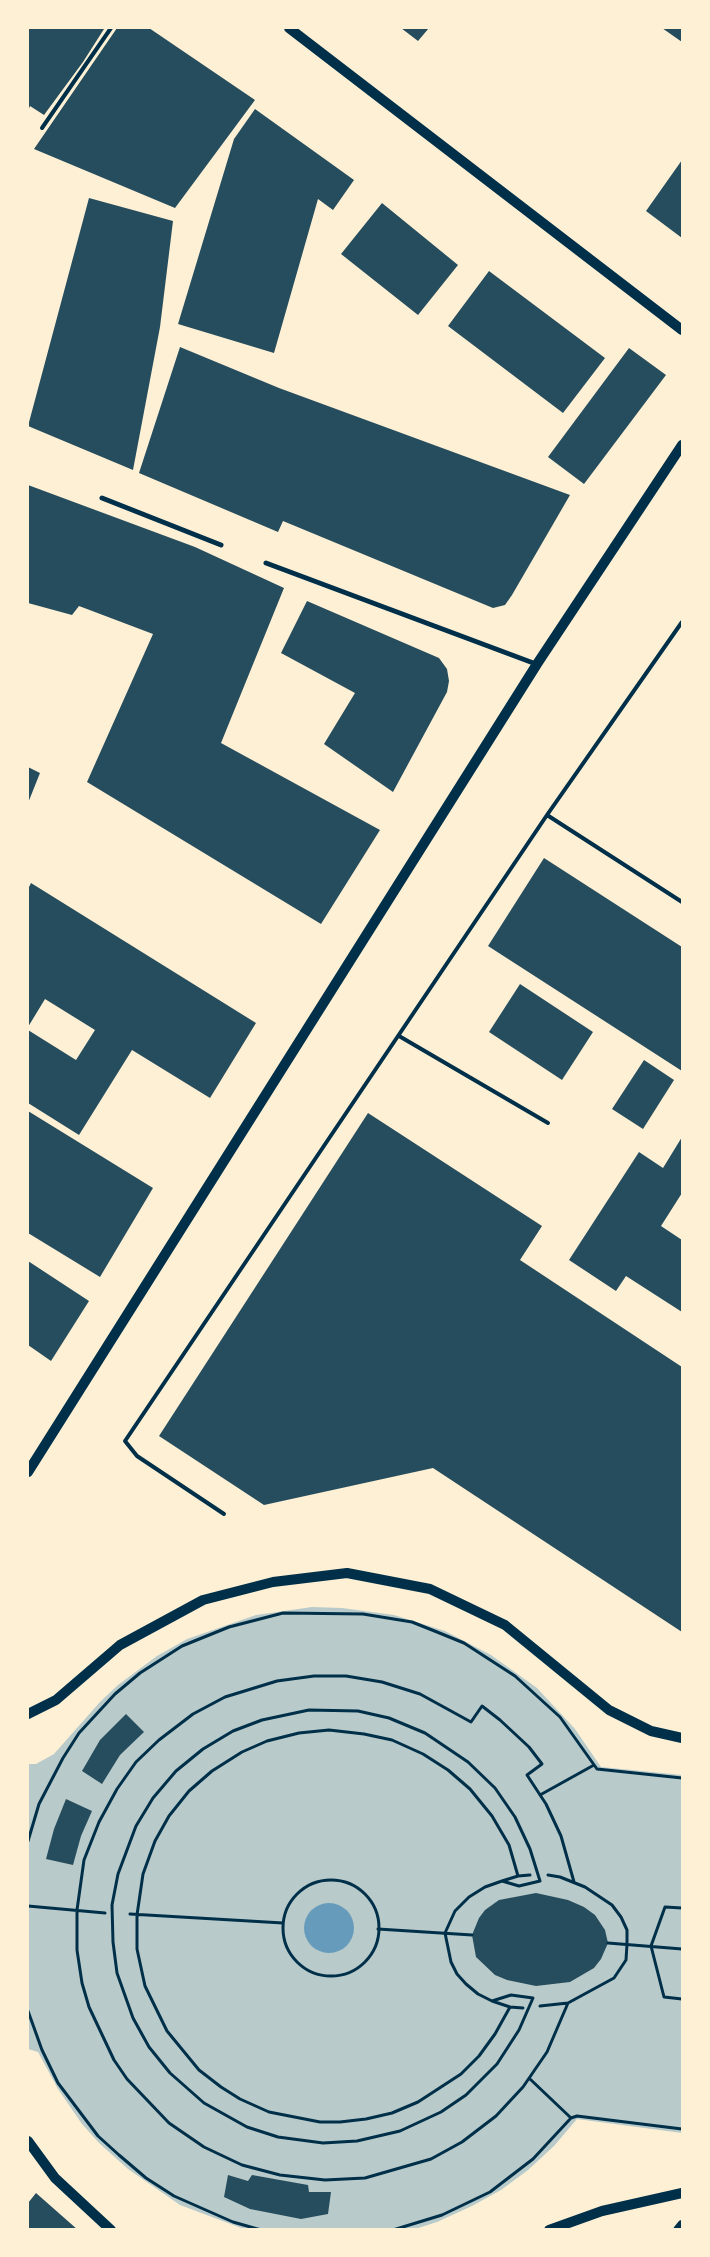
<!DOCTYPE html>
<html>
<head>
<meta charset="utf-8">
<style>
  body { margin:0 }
  #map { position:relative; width:710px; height:2257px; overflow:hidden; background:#fdf0d5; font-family:Mulish,sans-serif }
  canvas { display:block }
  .frame { position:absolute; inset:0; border:29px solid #fdf0d5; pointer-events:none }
</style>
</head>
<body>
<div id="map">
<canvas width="710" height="2257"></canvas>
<div class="frame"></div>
</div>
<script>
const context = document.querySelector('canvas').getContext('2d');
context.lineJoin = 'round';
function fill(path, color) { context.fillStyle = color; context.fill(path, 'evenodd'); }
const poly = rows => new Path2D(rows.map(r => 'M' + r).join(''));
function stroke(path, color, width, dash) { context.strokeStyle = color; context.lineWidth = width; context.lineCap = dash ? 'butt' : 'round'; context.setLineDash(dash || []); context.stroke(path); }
fill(poly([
  [312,1607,342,1608,394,1615,445,1631,491,1655,537,1688,575,1729,601,1767,682,1775,682,2133,577,2119,554,2146,528,2170,501,2190,472,2206,437,2222,412,2230,244,2229,180,2205,128,2169,99,2143,82,2124,58,2089,38,2052,28,2049,28,1764,36,1764,54,1754,100,1702,118,1685,157,1656,187,1639,256,1615]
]), '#b9caca');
fill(poly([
  '304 1928a25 25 0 1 1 50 0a25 25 0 1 1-50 0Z'
]), '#669bbc');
fill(poly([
  [28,28,104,29,83,62,44,115,30,106,28,111],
  [117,28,149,28,255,100,175,208,34,149],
  [401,28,429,28,418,41],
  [662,28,682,28,682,42],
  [255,109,354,180,333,210,318,199,274,353,178,324,234,139],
  [682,160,682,238,646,211],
  [89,198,173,221,160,327,133,470,28,426],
  [382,203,458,265,418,315,341,254],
  [489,271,605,358,563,413,448,326],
  [180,347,279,388,570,495,512,595,505,605,493,608,283,521,278,532,139,473],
  [629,348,666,375,584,484,548,457],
  [28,485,195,547,284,588,221,743,380,830,321,924,87,782,153,634,79,606,72,615,28,603],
  [307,601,439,658,447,669,449,681,447,692,393,792,324,744,355,693,281,653],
  [28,767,40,773,28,803],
  [544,858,682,947,682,1071,488,946],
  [31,883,256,1023,210,1098,132,1050,79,1135,28,1103,28,1030,76,1060,95,1030,45,999,28,1027,28,889],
  [520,984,593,1032,562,1080,489,1032],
  [644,1060,674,1080,643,1129,612,1109],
  [28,1111,153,1188,100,1277,28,1233],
  [368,1113,542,1226,520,1260,682,1367,682,1632,433,1468,264,1505,159,1436],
  [682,1137,682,1193,661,1226,682,1240,682,1312,626,1276,616,1291,569,1260,639,1152,663,1168],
  [28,1261,89,1301,51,1361,28,1345],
  [126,1714,144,1732,120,1755,102,1784,82,1771,100,1740],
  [66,1799,92,1811,81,1836,73,1865,46,1859,54,1829],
  [536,1893,568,1900,584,1907,595,1915,605,1930,608,1943,601,1959,594,1968,570,1982,536,1986,507,1980,495,1975,476,1957,472,1935,479,1918,485,1910,499,1900],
  [228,2175,248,2181,252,2175,308,2185,309,2192,331,2192,328,2214,301,2219,250,2209,224,2197],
  [36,2193,78,2230,28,2230,28,2203]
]), '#264d5e');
stroke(poly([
  [540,1795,594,1765],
  [28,1841,39,1804,63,1758,79,1733,115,1694,140,1673,182,1646,229,1627,283,1613,363,1614,412,1622,437,1632,464,1643,515,1676,560,1717,597,1769,682,1778],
  '283 1928a48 48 0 1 1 96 0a48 48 0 1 1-96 0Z',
  [28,1906,105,1913],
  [682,1908,665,1907,651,1946,664,1997,682,1999],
  [130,1914,283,1923],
  [378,1929,472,1935],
  [608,1943,682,1949],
  [492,2001,511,1995,533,1998,519,2030,497,2064,466,2095,441,2112,400,2131,357,2141,323,2143,278,2137,247,2127,204,2103,170,2073,149,2047,133,2018,117,1973,113,1942,112,1905,118,1874,136,1826,153,1798,176,1771,203,1749,233,1731,262,1720,309,1710,358,1711,389,1718,425,1733,468,1762,495,1788,515,1817,530,1849,540,1881,519,1886,502,1881],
  [568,2003,547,2052,523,2087,496,2116,462,2142,431,2159,365,2178,325,2180,280,2175,242,2165,204,2147,169,2123,127,2079,114,2060,89,2007,82,1983,77,1950,77,1910,84,1860,99,1822,117,1789,136,1762,159,1740,193,1714,225,1697,277,1681,314,1676,346,1676,382,1682,420,1694,471,1722,482,1706,500,1720,529,1747,542,1764,527,1775,546,1804,561,1836,574,1882],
  [540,2006,568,2003,614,1978,626,1960,627,1944,627,1930,621,1917,612,1905,585,1887,560,1877,548,1875],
  [510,2007,495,2034,479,2056,461,2074,418,2102,392,2113,366,2119,340,2122,320,2122,269,2112,240,2099,221,2087,199,2070,167,2031,145,1986,137,1949,137,1915,143,1874,155,1841,169,1816,189,1791,212,1771,242,1752,267,1741,299,1733,329,1730,364,1734,392,1740,423,1754,448,1770,470,1789,492,1816,509,1845,518,1876],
  [523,2008,510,2007,492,2001,478,1994,466,1984,457,1974,451,1962,445,1933,455,1911,469,1897,485,1887,502,1881,518,1876,530,1875],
  [28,2011,42,2050,58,2083,98,2136,119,2155,146,2178,174,2196,233,2222,261,2230],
  [530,2079,571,2118],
  [393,2230,442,2215,490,2192,533,2159,571,2118,577,2116,682,2129]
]), '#003049', 3);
stroke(poly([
  [42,128,111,28],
  [547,815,682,902],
  [399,1036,548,1123],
  [224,1514,137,1456,125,1441,547,815,682,622]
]), '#003049', 4);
stroke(poly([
  [102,498,221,545],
  [266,563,536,664]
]), '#003049', 5);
stroke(poly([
  [289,28,682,330],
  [28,1472,537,664,682,445],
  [28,1714,56,1700,120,1645,203,1600,273,1582,347,1573,430,1589,505,1625,609,1710,651,1731,682,1738],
  [28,2141,55,2178,111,2230],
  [549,2230,602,2211,682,2193],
  [678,2230,682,2225]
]), '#003049', 10);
</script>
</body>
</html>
